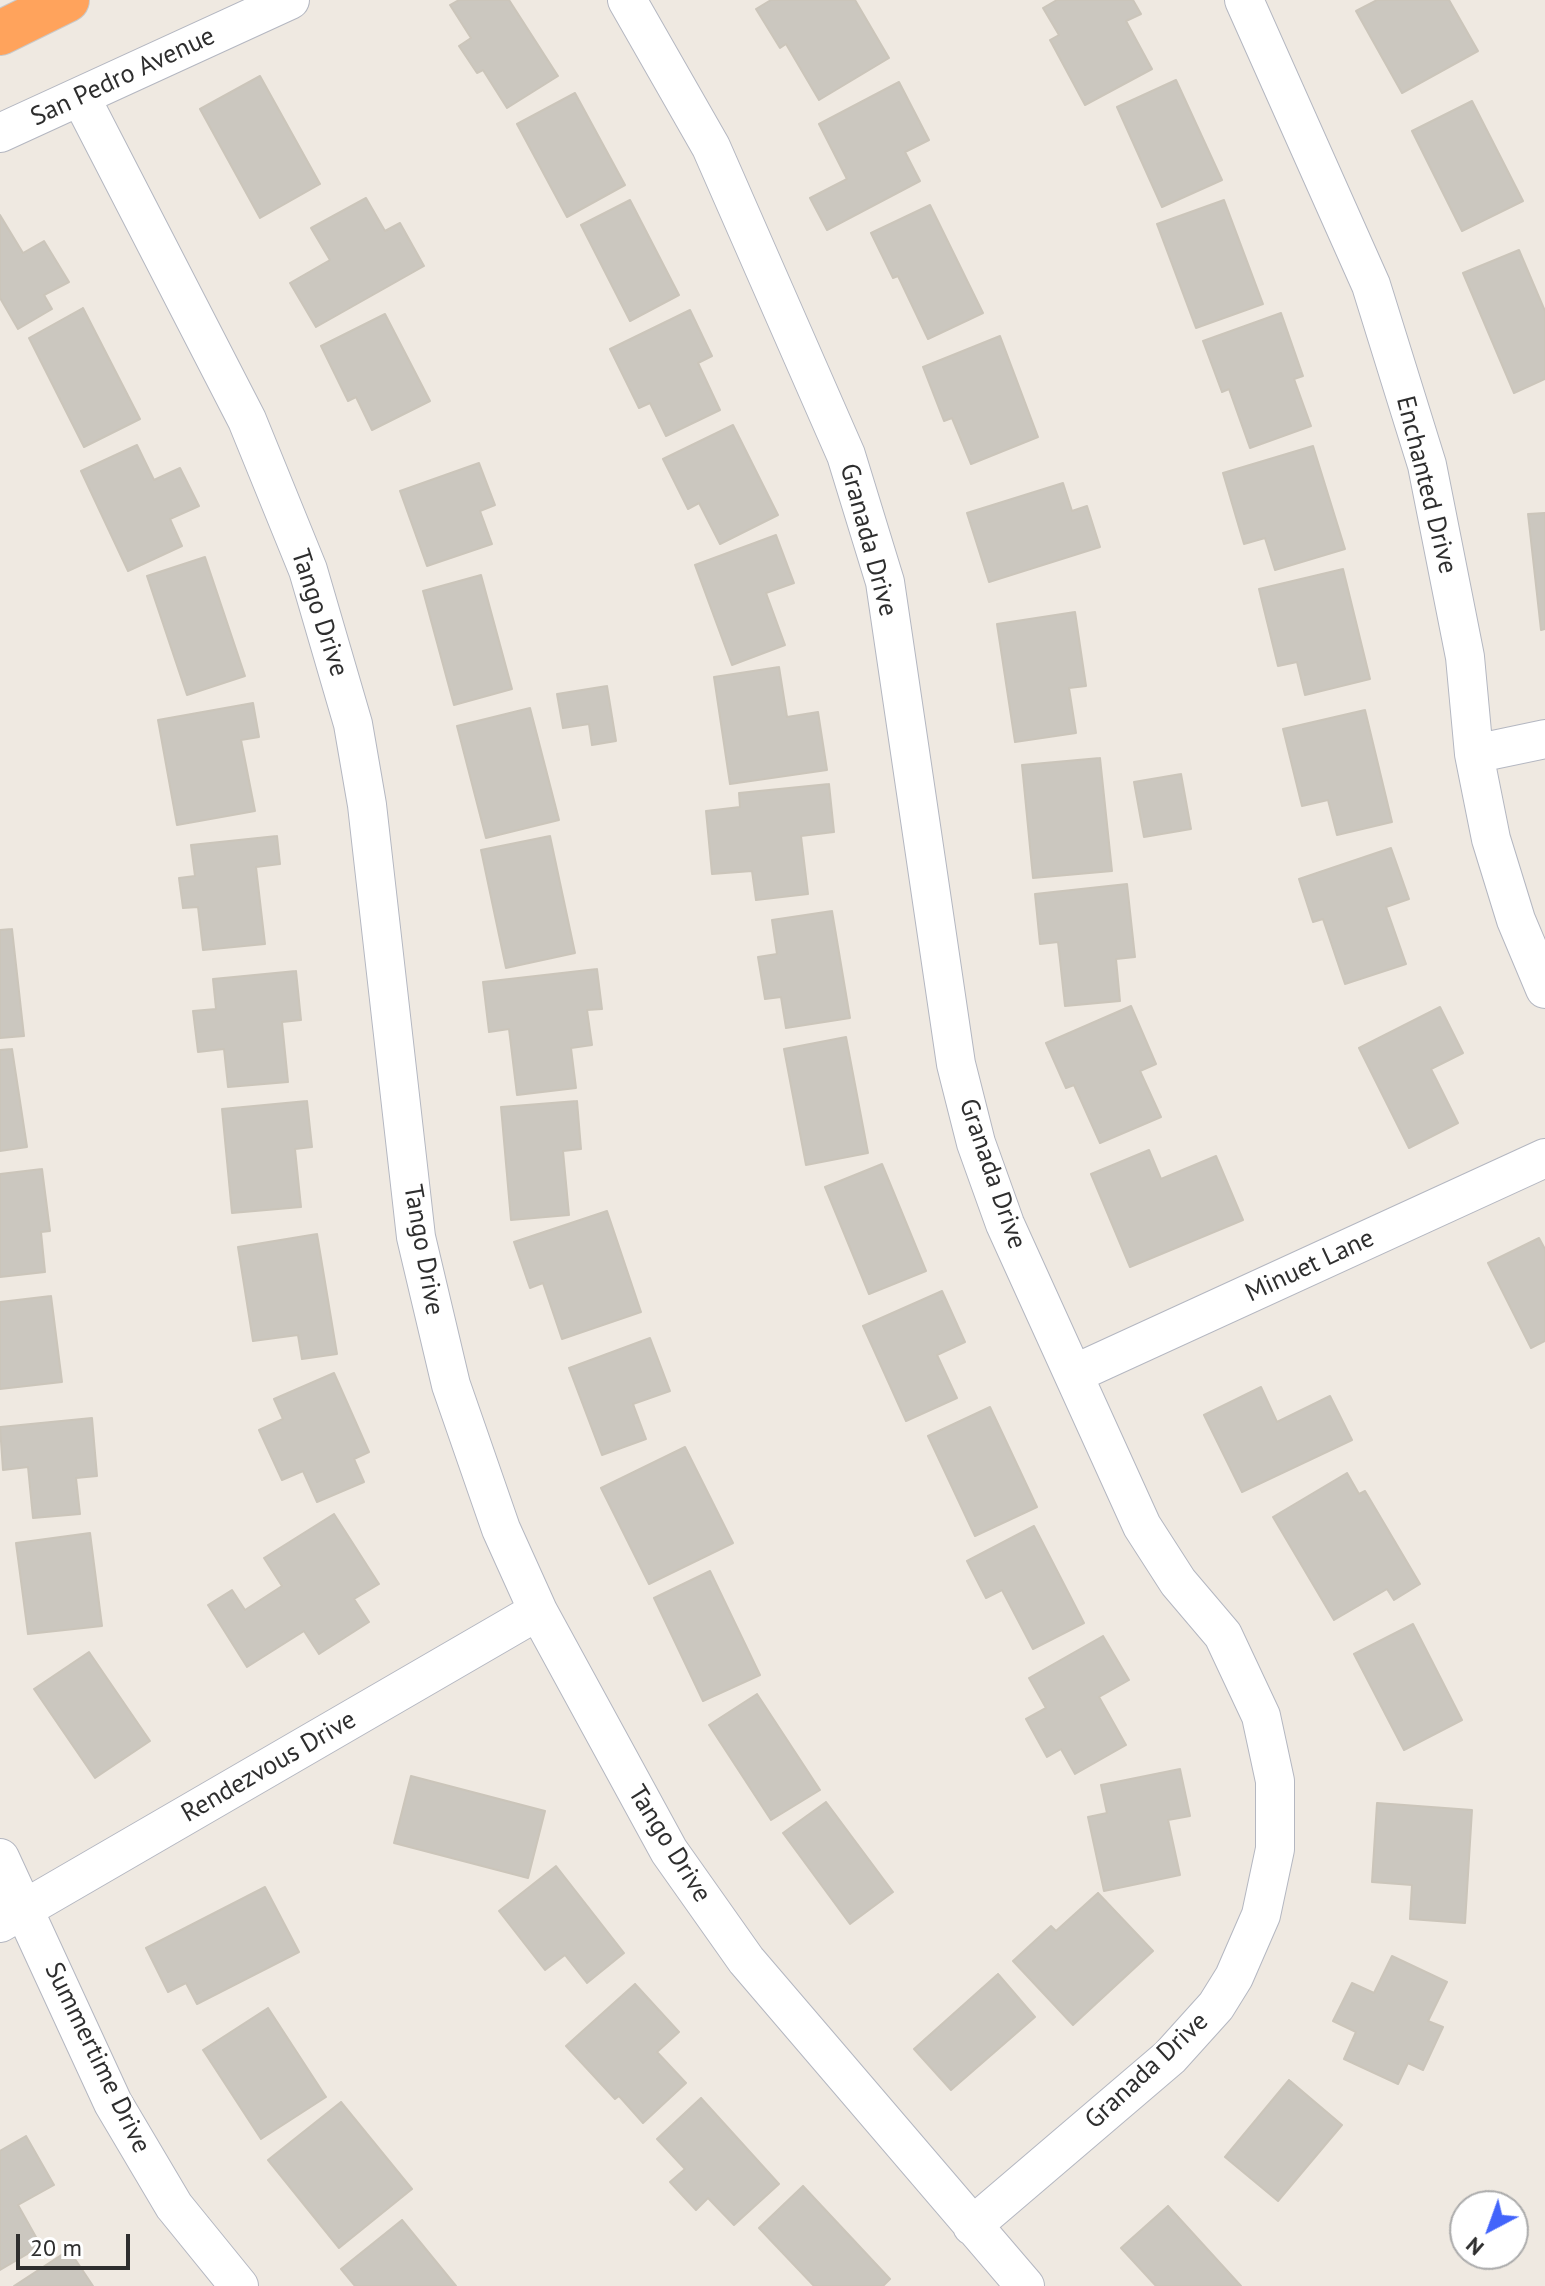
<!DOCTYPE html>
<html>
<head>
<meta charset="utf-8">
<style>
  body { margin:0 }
  #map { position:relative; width:1545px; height:2286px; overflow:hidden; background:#efe9e1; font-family:"PT Sans",sans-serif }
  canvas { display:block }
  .north { position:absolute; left:1449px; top:2190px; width:80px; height:80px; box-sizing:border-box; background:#fff; border:2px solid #ababab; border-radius:50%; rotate:221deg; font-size:22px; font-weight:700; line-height:32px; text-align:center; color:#2e2e2e }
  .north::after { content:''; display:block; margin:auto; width:28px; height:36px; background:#4264fb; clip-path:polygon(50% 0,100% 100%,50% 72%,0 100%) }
  .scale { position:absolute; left:16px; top:2234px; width:114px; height:36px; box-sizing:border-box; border:4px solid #2e2e2e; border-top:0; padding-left:10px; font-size:24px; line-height:28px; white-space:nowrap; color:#2e2e2e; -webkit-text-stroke:6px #fff; paint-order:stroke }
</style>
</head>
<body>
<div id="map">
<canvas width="1545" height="2286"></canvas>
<div class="north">N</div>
<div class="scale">20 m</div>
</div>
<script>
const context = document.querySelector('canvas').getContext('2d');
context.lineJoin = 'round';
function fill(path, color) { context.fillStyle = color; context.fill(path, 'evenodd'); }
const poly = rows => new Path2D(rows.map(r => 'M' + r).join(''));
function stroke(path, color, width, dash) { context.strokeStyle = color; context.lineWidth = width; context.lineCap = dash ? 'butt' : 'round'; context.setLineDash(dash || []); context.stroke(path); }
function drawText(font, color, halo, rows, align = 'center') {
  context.font = font + ' "PT Sans",sans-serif'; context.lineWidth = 6; context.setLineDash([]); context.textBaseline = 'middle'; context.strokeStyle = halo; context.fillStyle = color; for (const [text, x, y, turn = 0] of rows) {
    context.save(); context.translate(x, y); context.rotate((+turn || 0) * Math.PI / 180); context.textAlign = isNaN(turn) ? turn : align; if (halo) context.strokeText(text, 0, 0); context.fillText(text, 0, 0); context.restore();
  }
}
const building = poly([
  [459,0,509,0,558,76,507,108,483,70,477,73,459,46,471,38,450,5,459,0],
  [771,0,855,0,889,58,819,100,786,44,780,48,756,9,771,0],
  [1057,0,1133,0,1141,14,1126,21,1152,69,1085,105,1050,40,1059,35,1043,8,1057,0],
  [1377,0,1449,0,1478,51,1402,93,1356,11,1377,0],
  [260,76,320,184,260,218,200,109,260,76],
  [1176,80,1222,180,1162,207,1117,107,1176,80],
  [899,82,929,140,905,152,920,181,827,230,810,198,847,179,819,124,899,82],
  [575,93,625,185,567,217,517,124,575,93],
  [1472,101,1523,201,1462,231,1412,131,1472,101],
  [366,198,385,231,400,223,424,266,316,327,290,283,330,260,311,228,366,198],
  [630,200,679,295,630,321,581,225,630,200],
  [1224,200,1263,304,1196,328,1157,224,1224,200],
  [930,205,983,313,928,339,898,276,893,278,871,233,930,205],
  [0,215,23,253,44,241,69,282,44,295,52,309,18,329,0,298,0,215],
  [1519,250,1545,311,1545,379,1514,393,1463,273,1519,250],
  [83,308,140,419,84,447,29,338,83,308],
  [690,310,712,356,698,363,720,410,666,436,650,403,639,408,610,349,690,310],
  [1281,313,1303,376,1294,379,1311,426,1250,448,1229,389,1222,392,1203,341,1281,313],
  [385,314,430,401,372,430,356,397,348,401,321,346,385,314],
  [1000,336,1038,437,971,464,952,418,944,421,923,367,1000,336],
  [733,425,778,515,720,544,699,503,688,509,663,459,733,425],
  [137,445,154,480,180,468,199,506,170,519,182,546,128,571,81,471,137,445],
  [1313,446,1345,549,1275,570,1265,538,1244,544,1223,473,1313,446],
  [479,463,495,505,480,511,492,544,427,566,400,491,479,463],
  [1063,483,1072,511,1087,506,1100,547,989,582,967,513,1063,483],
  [1545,513,1545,629,1541,630,1528,514,1545,513],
  [776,535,794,583,766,593,785,645,732,665,695,565,776,535],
  [205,557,245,676,187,695,147,576,205,557],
  [1343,569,1370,679,1305,695,1297,662,1278,666,1259,589,1343,569],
  [481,575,512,689,454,705,423,591,481,575],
  [1075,612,1086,686,1069,688,1076,733,1015,742,997,624,1075,612],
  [779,667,787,717,818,712,827,770,730,784,714,677,779,667],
  [607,686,616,741,592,745,589,724,563,728,557,694,607,686],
  [253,703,259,737,241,740,255,811,177,825,158,720,253,703],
  [530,708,559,820,486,838,457,726,530,708],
  [1365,710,1392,822,1337,835,1328,800,1302,806,1283,729,1365,710],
  [1100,758,1112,871,1033,878,1022,765,1100,758],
  [1181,774,1191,829,1144,837,1134,782,1181,774],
  [829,784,834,832,801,836,808,894,756,900,752,871,712,874,706,811,740,807,739,793,829,784],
  [277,836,280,864,256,867,265,944,203,950,198,907,183,908,179,878,195,876,191,845,277,836],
  [550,836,575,953,506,968,481,850,550,836],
  [1391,848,1409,899,1386,907,1406,964,1345,984,1323,919,1313,922,1299,879,1391,848],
  [1127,884,1135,957,1116,959,1120,1001,1065,1006,1058,942,1040,944,1035,894,1127,884],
  [832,911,850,1018,786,1028,781,997,765,999,758,957,777,954,772,920,832,911],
  [12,929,24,1036,0,1038,0,930,12,929],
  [597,969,602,1009,587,1010,592,1045,571,1048,576,1088,517,1095,509,1029,489,1032,483,982,597,969],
  [296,971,301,1020,282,1022,288,1082,228,1087,224,1049,198,1052,193,1011,216,1009,213,979,296,971],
  [1131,1006,1156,1064,1140,1071,1161,1117,1100,1143,1074,1085,1066,1088,1046,1043,1131,1006],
  [1440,1007,1463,1053,1431,1069,1458,1123,1409,1148,1359,1048,1440,1007],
  [846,1037,868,1153,806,1165,784,1049,846,1037],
  [12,1049,27,1147,0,1151,0,1050,12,1049],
  [307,1101,312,1147,295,1149,301,1207,232,1213,222,1109,307,1101],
  [577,1101,581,1149,563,1151,569,1215,511,1220,501,1107,577,1101],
  [1149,1150,1161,1179,1216,1156,1243,1220,1130,1267,1091,1174,1149,1150],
  [882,1164,926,1271,869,1294,825,1187,882,1164],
  [42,1169,50,1231,41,1232,45,1272,0,1277,0,1174,42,1169],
  [607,1211,641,1312,562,1339,543,1283,530,1288,514,1242,607,1211],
  [317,1234,337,1354,302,1359,298,1335,253,1341,238,1247,317,1234],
  [1539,1238,1545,1249,1545,1341,1531,1348,1488,1263,1539,1238],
  [942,1291,965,1342,937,1355,957,1398,906,1421,863,1326,942,1291],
  [51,1296,62,1382,0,1389,0,1302,51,1296],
  [650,1338,670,1391,633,1404,646,1439,602,1455,569,1368,650,1338],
  [334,1373,369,1452,354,1459,364,1482,317,1502,303,1471,282,1480,259,1430,283,1419,274,1399,334,1373],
  [1261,1387,1277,1422,1330,1396,1352,1440,1242,1492,1204,1415,1261,1387],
  [990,1407,1037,1507,975,1536,928,1436,990,1407],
  [92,1418,97,1476,76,1478,80,1514,33,1518,28,1467,3,1470,0,1427,92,1418],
  [685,1447,733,1543,649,1584,601,1488,685,1447],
  [1347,1473,1359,1494,1365,1491,1420,1584,1394,1600,1387,1589,1334,1620,1273,1517,1347,1473],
  [334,1514,379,1584,354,1599,369,1622,319,1654,304,1631,247,1667,208,1605,232,1590,245,1610,282,1586,264,1558,334,1514],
  [1034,1526,1084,1623,1033,1649,1002,1590,986,1598,967,1561,1034,1526],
  [90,1533,102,1626,28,1634,16,1543,90,1533],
  [710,1571,760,1675,703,1701,654,1598,710,1571],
  [1413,1624,1462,1720,1404,1750,1354,1654,1413,1624],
  [1103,1636,1129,1680,1099,1697,1126,1745,1075,1774,1061,1749,1047,1757,1026,1719,1046,1708,1029,1678,1103,1636],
  [89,1652,150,1741,95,1778,34,1689,89,1652],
  [757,1694,820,1790,771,1820,709,1725,757,1694],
  [1180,1769,1190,1816,1168,1820,1180,1875,1104,1891,1088,1817,1107,1813,1101,1785,1180,1769],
  [411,1776,545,1811,528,1878,394,1843,411,1776],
  [826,1802,893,1892,850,1924,783,1833,826,1802],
  [1377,1803,1472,1810,1465,1923,1410,1919,1412,1885,1372,1882,1377,1803],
  [556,1866,624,1953,587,1983,565,1955,545,1970,499,1911,556,1866],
  [265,1887,299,1952,197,2004,186,1983,168,1992,146,1948,265,1887],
  [1098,1893,1153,1951,1073,2025,1013,1961,1051,1926,1056,1931,1098,1893],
  [1392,1956,1447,1982,1428,2021,1443,2027,1423,2070,1408,2063,1398,2084,1344,2059,1356,2032,1333,2021,1352,1983,1374,1993,1392,1956],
  [998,1974,1035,2017,951,2090,914,2049,998,1974],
  [635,1984,679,2032,657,2052,686,2083,643,2123,619,2096,615,2099,566,2046,635,1984],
  [268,2008,326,2097,261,2139,203,2050,268,2008],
  [1289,2080,1342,2125,1278,2201,1225,2157,1289,2080],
  [701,2098,779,2184,734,2225,708,2198,696,2210,670,2182,685,2169,657,2139,701,2098],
  [341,2102,412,2189,339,2248,268,2160,341,2102],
  [26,2136,54,2185,18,2205,41,2246,0,2270,0,2151,26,2136],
  [803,2186,890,2279,883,2286,814,2286,759,2228,803,2186],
  [1168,2206,1241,2286,1156,2286,1121,2248,1168,2206],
  [402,2220,456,2286,355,2286,341,2269,402,2220],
  [69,2250,93,2286,14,2286,69,2250]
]);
fill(building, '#cbc7bf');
stroke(building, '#cbc5ba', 2);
const minor = poly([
  [627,0,711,147,846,455,885,582,956,1064,976,1143,1005,1224,1142,1526,1178,1582,1223,1635,1261,1716,1275,1781,1275,1849,1261,1915,1234,1977,1216,2006,1170,2057,972,2226],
  [1244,0,1371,285,1427,465,1465,657,1474,754,1491,839,1516,920,1545,989],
  [81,98,247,420,308,570,353,724,367,805,416,1237,451,1385,501,1529,538,1611,669,1851,746,1960,1025,2286],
  [0,133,290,0],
  [1474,754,1545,739],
  [1074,1374,1545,1158],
  [0,1858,113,2103,174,2206,239,2286],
  [0,1923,538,1611]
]);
const highway = poly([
  [0,33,67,0]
]);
stroke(minor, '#b4b7c1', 40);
stroke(highway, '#c9c9c9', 46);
stroke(minor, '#fff', 38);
stroke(highway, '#ffa35c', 44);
drawText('26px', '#2e2e2e', '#fff', [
  ["San Pedro Avenue",123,77,-25],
  ["Enchanted Drive",1426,485,76],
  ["Granada Drive",868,540,75],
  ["Tango Drive",319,613,72],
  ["Granada Drive",992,1174,71],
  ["Tango Drive",423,1250,80],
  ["Minuet Lane",1310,1266,-25],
  ["Rendezvous Drive",269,1767,-30],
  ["Tango Drive",669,1844,58],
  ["Summertime Drive",97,2058,64],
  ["Granada Drive",1147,2071,-43]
]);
</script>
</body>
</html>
